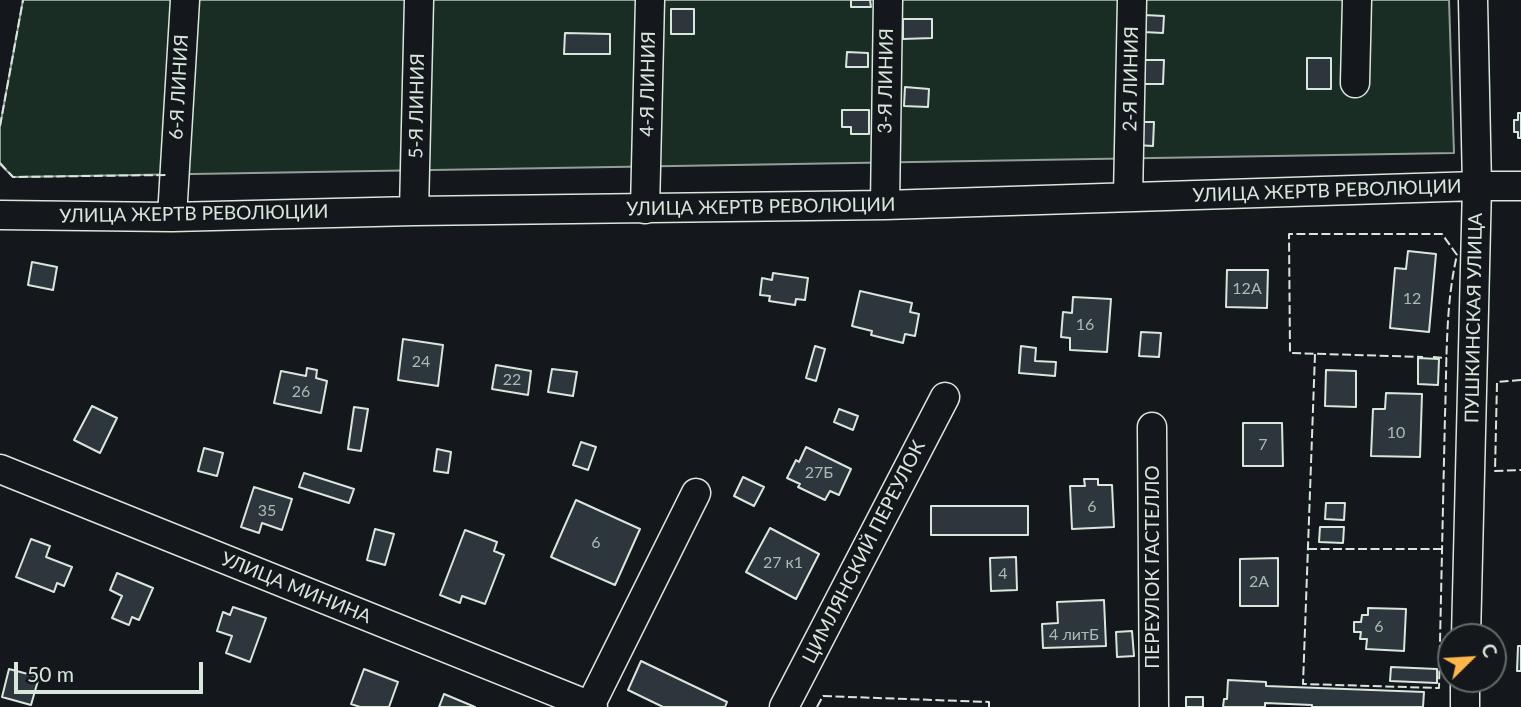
<!DOCTYPE html>
<meta charset="utf-8">
<style>
body{margin:0}
#map{position:relative;width:1521px;height:707px;overflow:hidden;background:#14181c;font-family:Lato,sans-serif}
canvas{display:block}
.north{position:absolute;left:1437px;top:623px;width:70px;height:70px;box-sizing:border-box;background:#14181c;border:2px solid #626a69;border-radius:50%;rotate:66deg;font-size:19px;font-weight:700;line-height:28px;text-align:center;color:#d8e6dc}
.north::after{content:'';display:block;margin:auto;width:24px;height:32px;background:#ffb74d;clip-path:polygon(50% 0,100% 100%,50% 72%,0 100%)}
.scale{position:absolute;left:14px;top:662px;width:189px;height:32px;box-sizing:border-box;border:4px solid #d8e6dc;border-top:0;padding-left:9px;font-size:21px;line-height:24px;white-space:nowrap;color:#d8e6dc;-webkit-text-stroke:5px #14181c;paint-order:stroke}
</style>
<div id="map">
<canvas width="1521" height="707"></canvas>
<div class="north">С</div>
<div class="scale">50 m</div>
</div>
<script>
const context = document.querySelector('canvas').getContext('2d');
context.lineJoin = 'round';
function fill(path, color) {
  context.fillStyle = color;
  context.fill(path, 'evenodd');
}
function trace(path, color, width, dash) {
  context.strokeStyle = color;
  context.lineWidth = width;
  context.lineCap = dash ? 'butt' : 'round';
  context.setLineDash(dash || []);
  context.stroke(path);
}
function write(font, color, halo, rows, align = 'center') {
  context.font = font + ' Lato,sans-serif';
  context.lineWidth = 5;
  context.setLineDash([]);
  context.textBaseline = 'middle';
  context.strokeStyle = halo;
  context.fillStyle = color;
  for (const [text, x, y, turn = 0] of rows) {
    context.save();
    context.translate(x, y);
    context.rotate((+turn || 0) * Math.PI / 180);
    context.textAlign = isNaN(turn) ? turn : align;
    if (halo) context.strokeText(text, 0, 0);
    context.fillText(text, 0, 0);
    context.restore();
  }
}
const green = new Path2D(`
 M23,0h1426l5,153c-480,6 -960,17 -1441,24l-13,-13v-38z`);
fill(green, '#1a2d24');
trace(green, '#939e99', 2);
const building = new Path2D(`
 M851,0h19l1,7h-20z
 M671,9h23v25h-23z
 M1144,15l20,1 -1,17 -20,-1z
 M903,19h29v19l-29,1z
 M565,33l45,1v20h-46z
 M847,52l21,1v14h-22z
 M1307,58h24v31h-24z
 M1140,60h24l-1,24h-23z
 M905,87l24,2 -1,18 -24,-1z
 M842,110h27v24h-18v-7h-9z
 M1518,113h3v25h-3v-6h-4v-12h4z
 M1137,122h17l-1,24 -17,-1z
 M1408,251l28,3 -7,78 -39,-4 5,-60 11,1z
 M32,262l25,5 -4,23 -25,-5z
 M1227,270h41l-1,38 -41,-1z
 M773,273l35,5 -3,22 -9,-1 -1,6 -26,-4 1,-5 -10,-1 2,-17 10,2z
 M860,291l52,12 -2,9 9,2 -4,22 -10,-2 -2,9 -32,-8 1,-4 -20,-5z
 M1073,297l38,2 -4,53 -37,-2v-12l-9,-1 2,-25 9,1z
 M1141,332l20,1 -2,24 -20,-1z
 M403,339l40,6 -5,41 -40,-6z
 M815,346l10,3 -9,32 -10,-3z
 M1021,346l15,2 -1,13 21,1 -1,14 -36,-3z
 M1418,358l21,1 -1,26 -20,-1z
 M496,365l35,6 -3,24 -36,-6z
 M307,368l10,2 -1,8 11,3 -6,32 -47,-10 7,-32 25,5z
 M552,369l25,3 -4,24 -25,-4z
 M1326,370l30,1v36l-31,-1z
 M1386,393l36,1 -2,63 -49,-1 2,-47h12z
 M92,406l25,12 -17,35 -26,-13z
 M354,407l14,2 -7,42 -13,-2z
 M839,409l19,7 -5,14 -19,-8z
 M1243,423h39l1,43h-40z
 M581,442l15,5 -8,23 -15,-5z
 M806,447l45,22 -12,26 -9,-4 -5,9 -27,-13 2,-3 -13,-6 9,-18 3,2z
 M204,448l19,5 -6,23 -19,-5z
 M437,449l14,3 -3,21 -14,-2z
 M304,473l50,16 -5,14 -50,-16z
 M743,477l21,10 -10,19 -20,-10z
 M1084,479h14v6h14l2,42 -42,2 -2,-43h15z
 M254,487l38,12 -10,31 -20,-7 -3,10 -18,-6z
 M576,500l64,29 -25,56 -64,-28z
 M1326,503h19l-1,17 -19,-1z
 M931,506h97v29h-97z
 M1320,527h24l-1,16 -24,-1z
 M770,528l49,26 -23,45 -50,-27z
 M375,529l19,5 -9,31 -18,-5z
 M465,530l32,12 -3,9 10,4 -19,49 -23,-8 -2,7 -20,-8z
 M31,539l19,7 -4,11 26,10 -8,19 -7,-3 -3,9 -38,-15z
 M1016,557l1,33 -26,1 -1,-33z
 M1278,558v48h-38v-47z
 M117,573l36,15 -14,32 -7,-3 -3,8 -17,-7 10,-22 -12,-6z
 M1104,600l2,46 -63,2 -1,-24 16,-1 -1,-21z
 M233,607l33,11 -16,44 -24,-9 6,-17 -15,-5 6,-19 7,3z
 M1368,608l38,1 -2,42 -38,-2 1,-10h-7l1,-7h-7v-10h7l1,-7h6z
 M1132,631l2,25 -17,1 -1,-25z
 M1518,646h3v25h-4z
 M641,661l86,41 -2,5h-62l-35,-17z
 M1391,667l46,2v14l-47,-2z
 M9,669l30,8 -8,28 -29,-8z
 M364,669l34,13 -9,25h-29l-9,-3z
 M1228,680l38,2v4l158,6 -1,15h-111v-2l-47,-2v4h-42l1,-8h3z
 M444,694l31,13h-36z
 M1186,697h17v10h-17z`);
fill(building, '#2c363c');
trace(building, '#d8e6dc', 2);
const minor = new Path2D(`
 M1355,83l2,-83
 M1128,197l4,-197
 M885,205l3,-205
 M645,209l5,-209
 M414,211l5,-211
 M0,215l172,2 242,-6 471,-6 592,-19h44
 M172,217l13,-217
 M1152,427l2,280
 M0,469l593,238
 M1466,637l11,-451 -4,-186
 M590,706l106,-213
 M784,707l161,-310
 M1465,707v-28`);
trace(minor, '#d8e6dc', 31);
trace(minor, '#14181c', 28);
trace(new Path2D(`
 M0,126l23,-126
 M0,163l13,14 153,-2
 M1315,354l-12,330 136,4c2,-91 4,-182 6,-273 2,-53 0,-109 12,-160l-15,-21h-153l1,119 133,4
 M1433,357l14,1
 M1521,380l-24,2 -2,89 26,-1
 M1308,549h133
 M817,707l6,-11 166,6v5`), '#d8e6dc', 2, [9, 3.5]);
write('16px', '#adbab4', null, [
 ["12А",1247,289],
 ["12",1412,299],
 ["16",1085,325],
 ["24",421,362],
 ["22",512,380],
 ["26",301,392],
 ["10",1396,433],
 ["7",1263,445],
 ["27Б",819,473],
 ["6",1092,507],
 ["35",267,511],
 ["6",596,543],
 ["27 к1",783,563],
 ["4",1003,574],
 ["2А",1259,582],
 ["6",1379,627],
 ["4 литБ",1074,635]
]);
write('19px', '#d8e6dc', '#14181c', [
 ["2-Я ЛИНИЯ",1131,79,-89],
 ["3-Я ЛИНИЯ",886,81,-89],
 ["4-Я ЛИНИЯ",648,84,-89],
 ["6-Я ЛИНИЯ",179,87,-87],
 ["5-Я ЛИНИЯ",417,106,-89],
 ["УЛИЦА ЖЕРТВ РЕВОЛЮЦИИ",1327,191,-2],
 ["УЛИЦА ЖЕРТВ РЕВОЛЮЦИИ",761,207,-1],
 ["УЛИЦА ЖЕРТВ РЕВОЛЮЦИИ",194,214,-1],
 ["ПУШКИНСКАЯ УЛИЦА",1474,318,-89],
 ["ЦИМЛЯНСКИЙ ПЕРЕУЛОК",864,552,-63],
 ["ПЕРЕУЛОК ГАСТЕЛЛО",1153,567,-90],
 ["УЛИЦА МИНИНА",296,588,22]
]);
</script>
